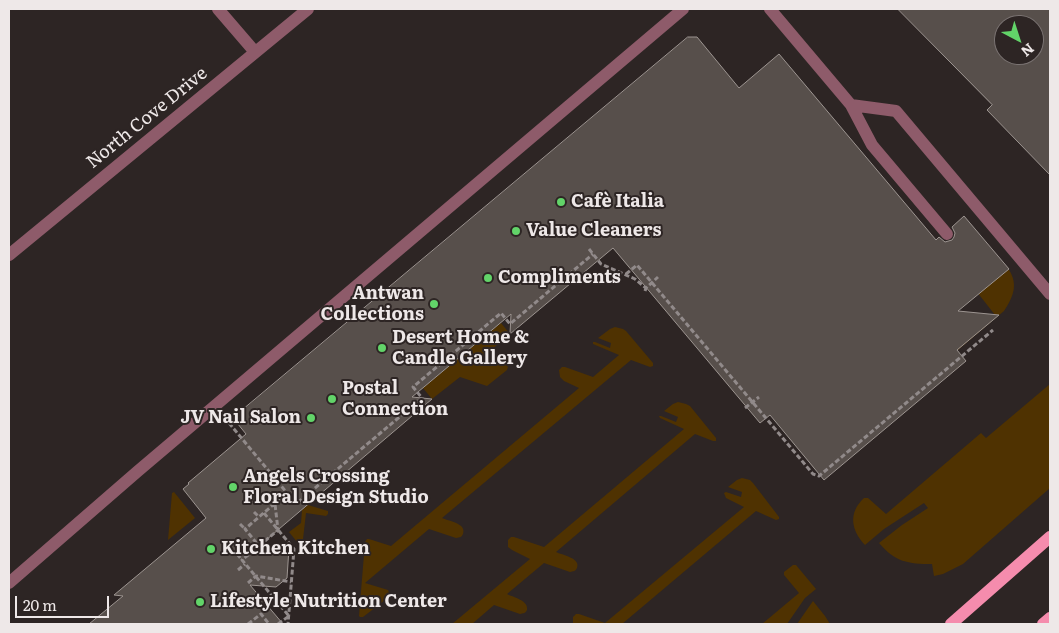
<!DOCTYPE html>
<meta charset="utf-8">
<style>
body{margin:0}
#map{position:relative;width:1059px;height:633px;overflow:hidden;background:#2d2524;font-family:Literata,serif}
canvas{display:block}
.frame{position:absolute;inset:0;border:10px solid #eee8e8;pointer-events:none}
.north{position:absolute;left:994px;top:15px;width:50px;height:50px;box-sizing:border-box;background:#2d2524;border:1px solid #7a7372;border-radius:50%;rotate:140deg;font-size:14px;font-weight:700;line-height:20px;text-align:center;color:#eee8e8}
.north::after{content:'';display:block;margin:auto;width:18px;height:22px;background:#62d469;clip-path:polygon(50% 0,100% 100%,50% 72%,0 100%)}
.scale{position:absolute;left:15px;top:596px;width:94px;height:22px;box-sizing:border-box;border:2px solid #eee8e8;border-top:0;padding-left:6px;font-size:15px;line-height:18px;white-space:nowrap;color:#eee8e8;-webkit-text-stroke:4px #2d2524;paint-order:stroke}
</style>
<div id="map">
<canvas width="1059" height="633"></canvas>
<div class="frame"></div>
<div class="north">N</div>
<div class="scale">20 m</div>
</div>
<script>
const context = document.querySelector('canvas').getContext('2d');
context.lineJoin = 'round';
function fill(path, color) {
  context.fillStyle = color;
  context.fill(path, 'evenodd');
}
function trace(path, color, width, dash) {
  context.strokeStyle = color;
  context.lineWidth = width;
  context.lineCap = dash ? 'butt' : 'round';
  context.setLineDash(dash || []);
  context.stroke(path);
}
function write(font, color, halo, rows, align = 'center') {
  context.font = font + ' Literata,serif';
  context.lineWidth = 4;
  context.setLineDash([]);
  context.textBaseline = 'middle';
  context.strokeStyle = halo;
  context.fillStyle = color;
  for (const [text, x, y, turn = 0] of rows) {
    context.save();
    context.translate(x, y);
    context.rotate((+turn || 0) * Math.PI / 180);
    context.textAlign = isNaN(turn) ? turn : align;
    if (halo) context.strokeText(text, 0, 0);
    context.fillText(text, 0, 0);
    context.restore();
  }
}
fill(new Path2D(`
 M1007,267c12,16 7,29 -3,44l-181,153 172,-149 -18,-23z
 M501,323l9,11 -25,21 20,8 3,4 -1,3 -20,16 -27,-9 -28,22 -9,-11z
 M615,327l8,2 3,2 27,32v3l-3,1 -19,-7 -189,158c6,3 25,5 21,16 -2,4 -3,3 -7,4l-27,-9 -64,54 23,7 2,5 -1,2 -26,20h-3l-1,-1 6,-74 2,-3h2l22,7 188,-158 -15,-7 -4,-4 -1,-7 3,-3h3l28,10 26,-22 -26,-11v-2h2l15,6 1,-5 -13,-5 12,-9z
 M1050,384v104l-87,76 -20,10 -9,2 -2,-12c-24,0 -37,-2 -53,-21l23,-18 26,-17 -4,-5 -40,26 -19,16c-14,-15 -17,-32 -1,-47h4l18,16 95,-81 5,5z
 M678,402l8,2 4,2 26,32v3h-3l-18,-7 -139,118c6,3 25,6 21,16 -2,4 -4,3 -7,4l-26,-9 -37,31c5,3 22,6 20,16 -2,4 -4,3 -7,4l-26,-9 -22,19h-20l78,-65 -18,-9 -4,-3v-7l3,-3h3l30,10 140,-118 -24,-11 -1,-2h2l15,6 2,-5 -14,-6 9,-7z
 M742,478l8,2 3,3 26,34v2l-3,1 -20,-9 -134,113h-49v-7l3,-3h3l26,9 139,-116 -18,-9 -2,-5 2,-1 15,5 1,-5 -14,-5 9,-7z
 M174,492l21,26 -27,22 4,-47z
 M308,505l20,6v3l-2,2 -20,-3 -4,35 -13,-16 12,-9 1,-13z
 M793,565h3l20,24 -11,9 -18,26h-25l37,-31 -15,-18v-3z
 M813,601l12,15 5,8h-33z`), '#4f3201');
const building = new Path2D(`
 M898,9h152v166l-63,-65 5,-5zM1004,25h30v30h-30z
 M688,37h9l42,51 40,-34 157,186 3,-3 6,5 7,-2 2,-3 1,-4 -3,-6 12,-11 45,53 -51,42 41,4 -42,35 9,11 -142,119 -54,-65 -10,8 -147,-175 -103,86 1,-20 -99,83 20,2 -173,147 30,2 -2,30 -11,9 -26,-2 33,39h-194l34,-28 -9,-1 92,-77 -23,-29 6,-5 -1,-1 58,-49 -13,-16z`);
fill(building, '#574f4b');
trace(building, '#9d9591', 1);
trace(new Path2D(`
 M589,249l12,15 34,15 11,9
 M626,274l11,-9 176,209 6,2 174,-146
 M645,291l1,-3 12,-11
 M745,408l14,-11
 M229,423l58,70
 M254,512l5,5
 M264,513l30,36 -6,75
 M240,524l5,5
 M259,546l19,-16 -3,-26 -5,-6
 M237,554l5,6
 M238,570l7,-6
 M248,583l8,-7 35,6
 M248,624l13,-10 8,10
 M278,624l11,-8 -47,-56 17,-14 -14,-17 42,-36 9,11 126,-106 -9,-11 88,-74 9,11 83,-70`), '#918a8a', 3, [5, 2.5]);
trace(new Path2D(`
 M218,9l37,43
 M770,9l81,96 45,6 154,183
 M851,105l21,40 75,89
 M9,255l299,-246
 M9,583l129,-112 545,-462`), '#8e5b6a', 12);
trace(new Path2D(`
 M951,624l99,-87
 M1043,624l7,-6`), '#f58cad', 12);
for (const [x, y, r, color] of [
 [561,202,5,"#62d469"],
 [516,231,5,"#62d469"],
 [488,278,5,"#62d469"],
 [434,304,5,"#62d469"],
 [382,348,5,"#62d469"],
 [332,399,5,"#62d469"],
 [311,418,5,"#62d469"],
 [233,487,5,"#62d469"],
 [211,549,5,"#62d469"],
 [200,602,5,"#62d469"]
]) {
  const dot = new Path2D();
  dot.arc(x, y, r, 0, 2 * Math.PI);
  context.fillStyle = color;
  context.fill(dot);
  trace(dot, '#2d2524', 2);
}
write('18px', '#eee8e8', '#2d2524', [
 ["North Cove Drive",147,118,-39]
]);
write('bold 18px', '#eee8e8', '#2d2524', [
 ["Cafè Italia",571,202],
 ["Value Cleaners",526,231],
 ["Compliments",498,278],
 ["Antwan",424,294,"right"],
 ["Collections",424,315,"right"],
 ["Desert Home &",392,338],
 ["Candle Gallery",392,359],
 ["Postal",342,389],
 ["Connection",342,410],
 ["JV Nail Salon",301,418,"right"],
 ["Angels Crossing",243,477],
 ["Floral Design Studio",243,498],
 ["Kitchen Kitchen",221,549],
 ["Lifestyle Nutrition Center",210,602]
], 'left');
</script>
